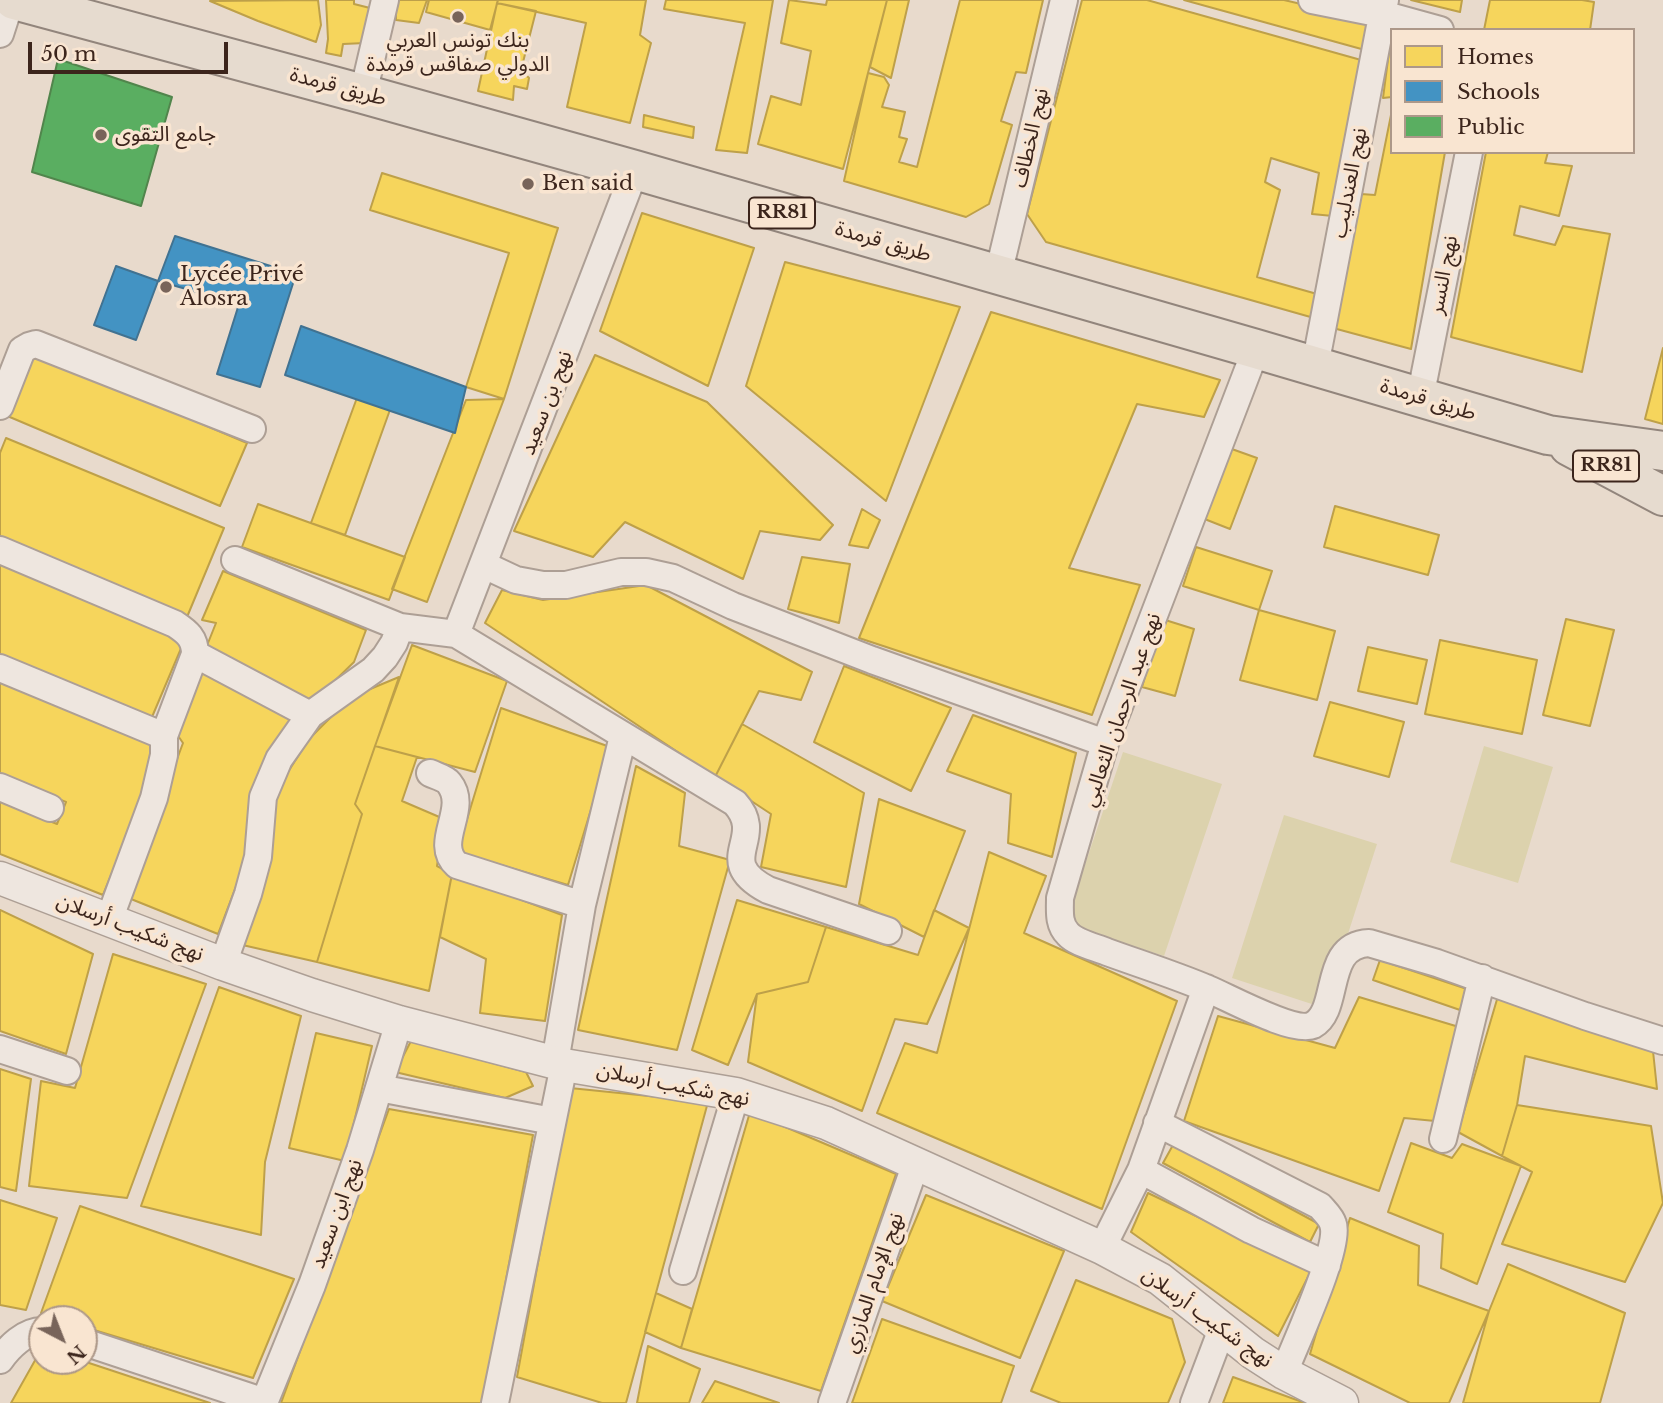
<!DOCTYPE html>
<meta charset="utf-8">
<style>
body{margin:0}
#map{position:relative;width:1663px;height:1403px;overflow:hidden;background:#e8dacc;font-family:"Libre Baskerville",serif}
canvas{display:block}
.legend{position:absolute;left:1390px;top:28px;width:245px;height:126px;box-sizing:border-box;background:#f9e5d1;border:2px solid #ad9889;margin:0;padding:9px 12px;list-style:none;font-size:21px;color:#3c251c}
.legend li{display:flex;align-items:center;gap:14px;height:35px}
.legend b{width:35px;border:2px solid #ad9889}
.north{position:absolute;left:28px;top:1305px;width:70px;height:70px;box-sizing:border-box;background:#f9e5d1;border:2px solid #ad9889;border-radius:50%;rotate:138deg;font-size:19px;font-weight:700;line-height:28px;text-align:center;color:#3c251c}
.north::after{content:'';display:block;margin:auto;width:24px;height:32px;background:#78645a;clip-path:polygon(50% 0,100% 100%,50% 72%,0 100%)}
.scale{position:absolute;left:28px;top:42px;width:200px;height:32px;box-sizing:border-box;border:4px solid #3c251c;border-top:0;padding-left:9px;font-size:21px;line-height:24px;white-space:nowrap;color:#3c251c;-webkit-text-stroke:5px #f9e5d1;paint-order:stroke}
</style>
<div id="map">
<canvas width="1663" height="1403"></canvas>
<ul class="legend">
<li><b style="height:19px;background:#f6d55c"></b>Homes</li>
<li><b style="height:19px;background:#4393c3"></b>Schools</li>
<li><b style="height:19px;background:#5aae61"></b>Public</li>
</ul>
<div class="north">N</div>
<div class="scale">50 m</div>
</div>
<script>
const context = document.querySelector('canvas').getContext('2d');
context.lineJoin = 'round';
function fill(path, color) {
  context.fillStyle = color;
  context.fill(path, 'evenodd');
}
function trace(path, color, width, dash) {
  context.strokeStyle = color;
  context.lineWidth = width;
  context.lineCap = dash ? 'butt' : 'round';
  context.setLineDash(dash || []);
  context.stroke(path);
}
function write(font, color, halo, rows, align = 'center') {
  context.font = font + ' "Libre Baskerville","Noto Sans Arabic",serif';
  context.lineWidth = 7;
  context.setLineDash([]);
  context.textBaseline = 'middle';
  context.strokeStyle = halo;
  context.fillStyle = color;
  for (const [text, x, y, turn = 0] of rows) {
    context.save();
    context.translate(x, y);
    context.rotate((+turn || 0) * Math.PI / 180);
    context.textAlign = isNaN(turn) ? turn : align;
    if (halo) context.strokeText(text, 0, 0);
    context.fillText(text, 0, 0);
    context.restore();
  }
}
fill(new Path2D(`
 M1484,746l69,21 -35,116 -68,-21z
 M1123,752l99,32 -58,172 -99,-32z
 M1284,815l93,29 -53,164 -92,-30z`), '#dcd2ad');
const homes = new Path2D(`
 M318,0l3,25 -5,17 -58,-21 -48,-20z
 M326,0h28v4l20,5 -9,34 -22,1 -2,12 -15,-3 2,-14z
 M396,0h31l-8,23 -23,-3z
 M429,0h69l-8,30 -64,-18z
 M498,0h148l-6,35 11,8 -21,80 -63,-16 19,-84 -89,-20z
 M666,0h107l-26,153 -31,-3 29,-127 -81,-14z
 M789,0l37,5 1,-5h60l-44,169 -85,-25 13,-48 30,9 10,-54 -30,-8z
 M887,0h22l-18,78 -21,-11z
 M960,0h83l-17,73 -10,-1 -15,49 11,4 -23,79 -23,13 -122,-36 24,-108 16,4 5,8 -7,22 23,5 -6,25 8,2 -8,23 18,5z
 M1082,0h65l214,60 -28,156 -21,-2 7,-41 -48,-15 -6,24 15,8 -23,87 60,17 -3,24 -268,-76 -19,-28z
 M1184,0h100l81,19 6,8 -6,23z
 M1411,0h51l-2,12z
 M1490,0h92l12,2 -4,28h-106z
 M497,3l39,8 -15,59 8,8 -2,11 -13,-3 -1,14 -35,-9z
 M1390,44l2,1v52l-9,1z
 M1392,110v42h53l-34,197 -78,-21 28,-134 14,1z
 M644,115l50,12 -1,11 -50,-11z
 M1486,152h62l-3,11 27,3 -13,50 -39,-10 -6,29 41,10 8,-19 47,8 -28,138 -131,-35z
 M382,173l176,55 -54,171 -38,-12 43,-134 -139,-43z
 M642,213l112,35 -46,138 -108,-55z
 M785,262l175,45 -74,194 -140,-115z
 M991,312l229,68 -16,37 -67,-13 -68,164 71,17 -48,130 -233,-77z
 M1663,348v76l-18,-5z
 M32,352l215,91 -27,63 -215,-91z
 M595,355l112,47 126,123 -13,15 -60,-9 -17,48 -118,-57 -32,35 -79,-26z
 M358,395l33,12 -46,128 -34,-12z
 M504,399l-77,203 -35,-13 74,-189z
 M6,438l218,90 -37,89 -187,-77v-87z
 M1229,448l28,10 -27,71 -28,-11z
 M258,504l147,53 -16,43 -147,-53z
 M1335,506l104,29 -11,40 -104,-28z
 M862,509l18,11 -12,28 -19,-3z
 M1196,547l76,24 -13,39 -76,-24z
 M802,557l48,7 -11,59 -51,-14z
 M0,562l185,77 -33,78 -152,-62z
 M223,571l143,59 -12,32 -45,44 -103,-58 10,-25 -14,-3z
 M646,585l166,87 -11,28 -42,-9 -44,86 -230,-154 17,-33 41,10z
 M1259,610l76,21 -18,69 -77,-20z
 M1162,619l32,10 -19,67 -33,-9z
 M1566,619l48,11 -24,96 -47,-11z
 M1440,640l97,20 -15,74 -97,-20z
 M412,645l95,36 -32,91 -100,-26z
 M1368,647l59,13 -10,44 -59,-13z
 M202,666l90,53 -19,30 -25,61 4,34 -34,90 -92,-37 57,-154 -9,-13z
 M844,666l107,42 -40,83 -97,-49z
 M0,676l165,66 -62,153 -103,-41v-53l57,23 9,-22 -66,-26z
 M399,677l-44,127 7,10 -45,148 -79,-18 34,-147 37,-58 42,-42z
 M1330,702l74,20 -15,55 -75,-21z
 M501,708l109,39 -42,138 -111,-33z
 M973,715l103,38 -24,104 -44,-14 3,-49 -64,-23z
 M742,724l122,69 -18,94 -85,-20 10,-53 -56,-37z
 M375,746l42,11 -15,44 42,18 -7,47 15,8 -23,117 -112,-29 45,-148 -7,-10z
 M636,766l49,27 -6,53 51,14 -53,190 -99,-20z
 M879,799l86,32 -41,106 -65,-33z
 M989,852l57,24 -22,57 153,68 -75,208 -225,-96 28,-70 32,10z
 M452,874l110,41 -17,106 -65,-8 6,-54 -46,-22z
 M737,900l89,27 -18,55 -51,12 -29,71 -36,-15z
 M0,910l93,44 -27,100 -66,-23z
 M934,910l35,18 -42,96 -32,-5 -33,92 -114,-49 9,-68 51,-12 18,-55 92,28z
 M113,954l93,30 -79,214 -98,-12 12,-105 34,7z
 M1380,960l87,29 -7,21 -87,-30z
 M219,987l82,29 -36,146 -4,73 -120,-29z
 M1498,996l155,55 4,38 -132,-33 -8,49 -15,51 -44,-24z
 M1359,997l100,30 -24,94 -31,-3 -25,73 -195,-70 34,-105 117,32z
 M316,1033l56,13 -27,115 -56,-13z
 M411,1041l115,31 7,14 -28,12 -110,-26z
 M0,1069l31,10 -15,112 -16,-4z
 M570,1088l138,14 -82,301h-24l-85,-26z
 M1517,1105l134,21 12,77 -38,79 -123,-38 30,-72 -30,-16z
 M389,1109l144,26 -50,268h-202z
 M750,1112l146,62 -75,217 -140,-43z
 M1411,1143l41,15 10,-14 59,22 -44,118 -36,-16 2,-34 -55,-22z
 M1173,1145l146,79 -9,18 -147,-79z
 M1148,1193l163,78 -33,65 -147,-104z
 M926,1195l138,56 -44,107 -138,-57z
 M0,1200l57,18 -31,92 -26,-5z
 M80,1206l214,73 -41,99 -169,-51v-8h-25l-18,-6z
 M1350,1218l69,28 -1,39 71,26 -40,92h-39l-100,-49z
 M1508,1264l117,49 -25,90h-137l26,-92z
 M1076,1280l96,39 13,43 -17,41h-107l-30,-12z
 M656,1293l36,16 -11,39 -36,-16z
 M882,1319l132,47 -13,37h-149z
 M648,1346l52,23 -11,34h-52z
 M42,1348v13h41l127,42h-199z
 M1233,1377l72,26h-82z
 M715,1381l64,22h-77z`);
fill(homes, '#f6d55c');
trace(homes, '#bea049', 2);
const schools = new Path2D(`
 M175,236l121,38 -36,113 -43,-13 22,-70 -81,-23z
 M116,266l42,15 -22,59 -42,-15z
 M301,326l165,61 -11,46 -170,-58z`);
fill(schools, '#4393c3');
trace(schools, '#417291', 2);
const public = new Path2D(`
 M58,59l114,38 -31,109 -109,-34z`);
fill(public, '#5aae61');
trace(public, '#51854c', 2);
const minor = new Path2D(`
 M1312,0l70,14 58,16
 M0,34l11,-34
 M363,94l22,-94
 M998,275l66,-275
 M1256,349l-151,394 -45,155c0,13 -2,26 8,36 8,9 27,13 39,18 33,12 68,23 101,37 20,8 86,45 105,36 28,-15 9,-80 56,-82l68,20 148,53 78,25
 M1315,366l70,-366
 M1420,398l49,-246
 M0,406l22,-56 7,-4 7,-2 216,85
 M0,550l175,74c12,8 20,14 20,30l-31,82v19l-10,43 -45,122
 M235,560l165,67 56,7 279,169c33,36 -24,57 33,87l120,41
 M484,565l32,15 27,5h23l55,-13h25l27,6 60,28 139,54 233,83
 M456,634l179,-464
 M195,654l115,61
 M0,668l164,68
 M430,773c6,3 15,5 19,10 21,26 -17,59 8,82l125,40
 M0,787l50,21
 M223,964l25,-70 10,-37 5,-60 16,-38 31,-44 63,-45 12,-13 9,-14 6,-16
 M0,1049l67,22
 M555,1062l27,-157 41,-169
 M379,1088l173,33
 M1157,1123l163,83c4,5 11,11 13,18 8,23 -39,122 -49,149
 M1443,1139l39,-161
 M1141,1170l110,60 76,35
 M1102,1248l39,-78 65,-182
 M683,1271l53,-177
 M84,1342l181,60
 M0,1360c9,-13 25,-29 42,-29
 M264,1403l48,-118 48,-135 39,-128
 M495,1403l69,-338
 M832,1403l84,-240
 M1194,1403l28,-74`);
const tertiary = new Path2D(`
 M0,878l223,86 89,31 87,27 165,43 172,29 90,29 276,125 58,31 93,74 31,20 58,30`);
const primary = new Path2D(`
 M14,0l349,94 272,76 621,179 292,86 115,16
 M1569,446l94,50`);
trace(minor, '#ad9f95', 30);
trace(tertiary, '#ad9f95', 35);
trace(primary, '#92857c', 42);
trace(minor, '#eee6df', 26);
trace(tertiary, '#eee6df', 32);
trace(primary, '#e6dbcf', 38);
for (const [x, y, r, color] of [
 [458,17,7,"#78645a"],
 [101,135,7,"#78645a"],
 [528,184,7,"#78645a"],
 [166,287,7,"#78645a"]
]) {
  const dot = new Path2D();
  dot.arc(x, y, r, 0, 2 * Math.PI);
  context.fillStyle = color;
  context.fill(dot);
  trace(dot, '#f9e5d1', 2.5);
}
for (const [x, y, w] of [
 [782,213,66],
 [1606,466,66]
]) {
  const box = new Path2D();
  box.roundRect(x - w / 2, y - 15.5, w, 31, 5);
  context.fillStyle = '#f9e5d1';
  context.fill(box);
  trace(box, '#3c251c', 2);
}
write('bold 19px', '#3c251c', null, [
 ["RR81",782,213],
 ["RR81",1606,466]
]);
write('21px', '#3c251c', '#f9e5d1', [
 ["بنك تونس العربي",458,41,"center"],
 ["الدولي صفاقس قرمدة",458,65,"center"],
 ["جامع التقوى",115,135],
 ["Ben said",542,184],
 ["Lycée Privé",180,275],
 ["Alosra",180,299]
], 'left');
write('21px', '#3c251c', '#f9e5d1', [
 ["طريق قرمدة",338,87,15],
 ["نهج الخطاف",1031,138,-77],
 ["نهج العندليب",1350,183,-79],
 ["طريق قرمدة",883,242,16],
 ["نهج النسر",1444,275,-79],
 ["طريق قرمدة",1428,400,17],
 ["نهج بن سعيد",547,403,-69],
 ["نهج عبد الرحمان الثعالبي",1122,710,-71],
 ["نهج شكيب أرسلان",130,928,21],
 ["نهج شكيب أرسلان",673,1085,11],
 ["نهج ابن سعيد",337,1214,-70],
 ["نهج الإمام المازري",874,1283,-71],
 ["نهج شكيب أرسلان",1207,1318,36]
]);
</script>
